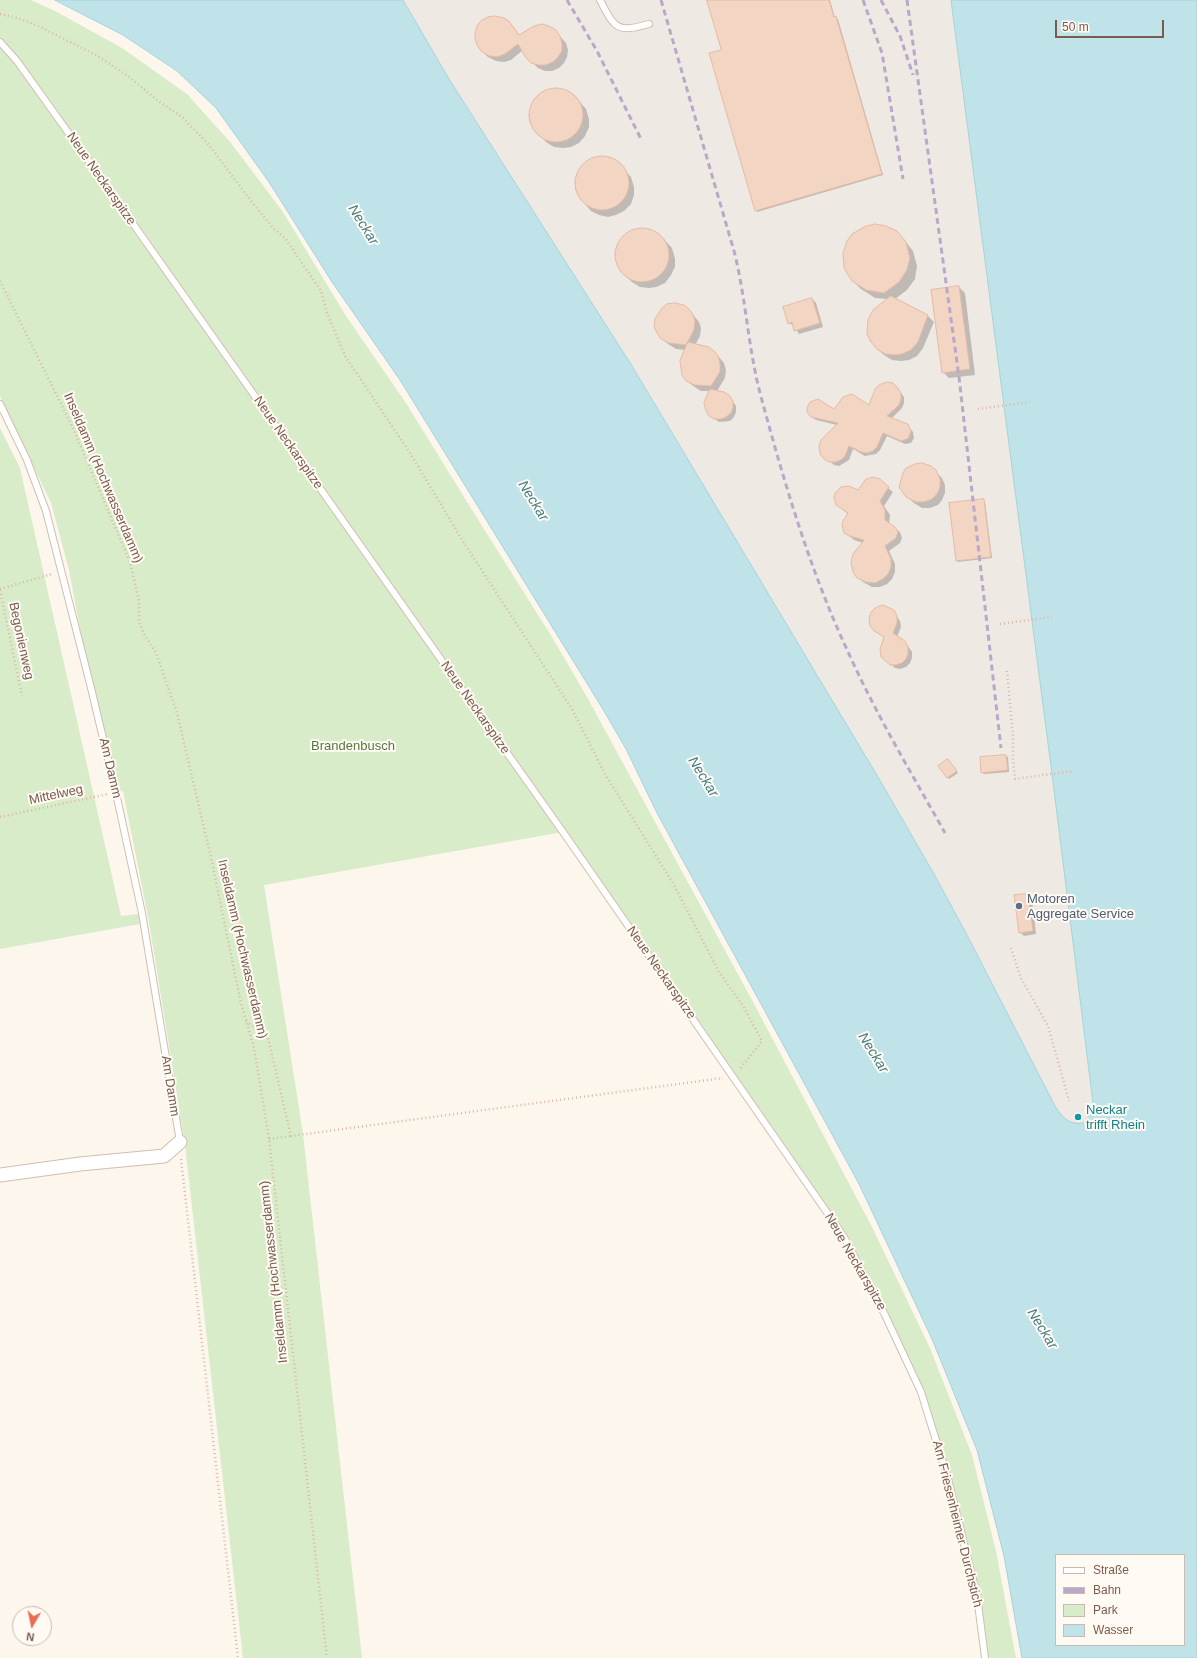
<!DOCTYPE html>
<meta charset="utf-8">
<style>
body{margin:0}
#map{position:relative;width:1197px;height:1658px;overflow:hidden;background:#fdf6ec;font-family:Helvetica,sans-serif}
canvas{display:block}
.legend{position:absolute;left:1055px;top:1554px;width:130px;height:92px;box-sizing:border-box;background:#fffaf3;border:1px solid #cabbb1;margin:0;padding:5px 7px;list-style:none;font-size:12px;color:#7a5c4d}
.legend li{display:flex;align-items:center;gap:8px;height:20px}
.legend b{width:20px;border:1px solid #cabbb1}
.north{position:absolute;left:12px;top:1606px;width:40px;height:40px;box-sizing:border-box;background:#fffaf3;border:1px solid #cabbb1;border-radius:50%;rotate:189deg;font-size:11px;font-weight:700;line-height:16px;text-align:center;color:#7a5c4d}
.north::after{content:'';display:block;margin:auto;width:14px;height:18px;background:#e76f51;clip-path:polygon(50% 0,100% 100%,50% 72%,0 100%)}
.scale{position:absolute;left:1055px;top:20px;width:109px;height:18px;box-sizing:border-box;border:2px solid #7a5c4d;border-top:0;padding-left:5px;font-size:12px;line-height:14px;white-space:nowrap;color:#7a5c4d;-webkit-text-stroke:3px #fffaf3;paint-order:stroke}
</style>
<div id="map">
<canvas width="1197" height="1658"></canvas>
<ul class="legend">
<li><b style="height:5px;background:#fff"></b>Straße</li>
<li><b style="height:5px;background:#b9a8c9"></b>Bahn</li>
<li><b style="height:11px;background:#d8ecc9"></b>Park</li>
<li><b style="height:11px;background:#bfe3e8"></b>Wasser</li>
</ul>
<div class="north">N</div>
<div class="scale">50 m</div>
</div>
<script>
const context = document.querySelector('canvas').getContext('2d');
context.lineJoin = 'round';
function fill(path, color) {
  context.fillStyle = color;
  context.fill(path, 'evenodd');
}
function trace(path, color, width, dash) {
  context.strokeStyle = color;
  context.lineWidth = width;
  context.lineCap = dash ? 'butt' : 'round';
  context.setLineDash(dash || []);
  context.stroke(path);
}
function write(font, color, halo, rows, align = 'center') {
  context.font = font + ' Helvetica,sans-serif';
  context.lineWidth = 4;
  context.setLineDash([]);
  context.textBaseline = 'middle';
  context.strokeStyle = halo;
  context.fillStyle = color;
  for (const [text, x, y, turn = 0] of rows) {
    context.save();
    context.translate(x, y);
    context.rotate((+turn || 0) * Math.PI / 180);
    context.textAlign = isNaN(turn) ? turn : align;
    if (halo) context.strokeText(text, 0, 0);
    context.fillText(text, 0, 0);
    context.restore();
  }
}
fill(new Path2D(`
 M403,0h548l101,774 41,329 -3,12 -7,9h-9l-9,-6 -9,-10 -89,-173 -33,-61 -56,-97 -246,-411 -183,-287z`), '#efe9e4');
fill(new Path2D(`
 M0,0h31l24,11 67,37 65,46 44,49 52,69 63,104 60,87 76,123 70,111 35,60 165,303 121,229 57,119 42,107 24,96 20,107h-31l-8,-62 -29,-117 -27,-87 -77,-155 -281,-405 -299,53 39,249 59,524h-119l-58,-513 -36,-223 -26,-131 -7,2 -25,-105 -22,-118 -18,-67 -51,-107z
 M0,428l20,40 101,448 18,-2 1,10 -140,25z`), '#d8ecc9');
const water = new Path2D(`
 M55,0h348l46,79 183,287 246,411 56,97 33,61 89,173c8,10 13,17 27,15l7,-8 3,-12 -41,-329 -101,-774h246v1658h-175l-18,-102 -27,-106 -45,-111 -73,-155 -202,-371 -31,-64 -22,-38 -204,-331 -68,-98 -63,-100 -53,-74 -39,-37 -54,-36zM1056,1555h128v90h-128z`);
fill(water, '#bfe3e8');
trace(water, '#a5d3da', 1);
fill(new Path2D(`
 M708,0h122l5,18 3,1 45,156 -126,37 -1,-2 -34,-159z
 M509,22l11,14 35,-5 11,12 2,7 -1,7 -3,6 -5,5 -7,3h-7l-7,-3 -5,-5 -10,-13 -12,10 -7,2 -8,-1 -8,-4 -6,-6z
 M554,89l10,1 9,4 13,15 3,10v8l-4,9 -6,7 -8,4 -8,1 -9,-1 -8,-5 -12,-13 -4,-8 1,-13 5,-10 8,-6z
 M600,157l9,1 9,5 13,14 3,10v8l-3,9 -7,7 -8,4 -8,2 -9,-2 -8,-4 -12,-14 -4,-8 1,-13 5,-10 8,-6z
 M640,229h9l10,5 13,14 3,11v8l-4,8 -6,8 -9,4 -7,1 -9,-1 -8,-5 -13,-13 -3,-8v-14l6,-9 7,-6z
 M905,241l8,10 4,15 -2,13 -8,11 -12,9 33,17 6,6 -11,26 -6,8 -8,4 -8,1 -9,-1 -8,-5 -7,-6 11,-50 -13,-1 -14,-9 -9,-9z
 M959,287l6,6 10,82 -26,3 -6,-6z
 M812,299l4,4 7,24 -24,7 -5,-8 -5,-3z
 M688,309l11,13 2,6 -1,8 -5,9 19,6 10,12 2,7 -1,8 -8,13 12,5 7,10v6l-2,5 -4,4 -11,1 -9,-7v-24h-9l-8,-5 -6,-6 -1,-30 -10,-1 -8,-5 -6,-6z
 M897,387l7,10v6l-2,5 -11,11 14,4 8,9 1,6 -3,5 -6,1 -18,-8 -7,14 -4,4 -11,2 -12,-7 -4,11 -10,6 -5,-1 -13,-12 16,-28 -21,-5 -4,-3 22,-6 35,-4z
 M935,471l7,7 3,7v8l-3,7 -4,5 -8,3h-8l-8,-5 -7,-7z
 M888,488l5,4 -9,14 6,9 -1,9 11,8 2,6 -2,5 -11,8 6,13v8l-3,7 -5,5 -7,3h-8l-9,-5 -5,-5 5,-34 -9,-3 -9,-8 3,-18 -11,-10 22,-12z
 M984,500l1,2 7,56 -34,4 -1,-2z
 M893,611l7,10 1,6 -4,10 11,9 4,6v6l-2,5 -4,4 -6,2 -5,-1 -13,-12 3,-18 -10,-8z
 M1006,756l2,1 1,15 -25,2 -2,-2 -1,-14z
 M950,762l8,11 -9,6 -10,-12z
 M1028,895l4,4 4,35 -12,2 -4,-4z`), '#0003');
const building = new Path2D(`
 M707,0h122l5,17 2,-1 46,158 -127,37 -46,-158 12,-3z
 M495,16l9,2 5,3 10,14 15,-9 8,-2 7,2 7,4 4,6 2,7v8l-4,6 -5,5 -7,3h-8l-7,-2 -5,-5 -8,-14 -13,10 -8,3 -8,-1 -8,-5 -4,-6 -2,-7v-6l3,-8 4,-4 6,-3z
 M529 115a27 27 0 1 1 54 0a27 27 0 1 1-54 0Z
 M575 183a27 27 0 1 1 54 0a27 27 0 1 1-54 0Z
 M875,224l11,2 11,5 9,11 4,16 -3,12 -8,12 -15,11 -18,-3 -14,-9 -8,-13 -1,-15 4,-12 5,-7 12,-7z
 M615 255a27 27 0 1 1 54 0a27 27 0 1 1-54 0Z
 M959,286l11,83 -28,4 -11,-83z
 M891,296l37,19 -10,27 -7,8 -9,4 -8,1 -9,-1 -8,-5 -6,-7 -4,-8 1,-14 5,-10z
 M812,298l8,25 -26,8 -2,-9 -4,2 -5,-17z
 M675,303l9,2 5,4 4,6 2,6 -1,9 -8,15 -17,-2 -8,-4 -4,-6 -3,-7 1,-7 7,-11 5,-4z
 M688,342l21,5 5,4 4,5 2,7v9l-9,14 -17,-1 -8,-4 -4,-6 -2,-14z
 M887,382l6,1 4,4 4,6v6l-2,6 -12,11 21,8 3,7 -2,6 -2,2 -6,2 -18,-8 -6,14 -4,4 -6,2 -6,-1 -12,-6 -4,10 -4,4 -6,2h-6l-5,-3 -4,-5 -1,-8 2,-6 17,-17 -27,-6 -4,-5v-4l3,-6 8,-3 16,10 9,-12 9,-3 17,11 6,-16 4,-4z
 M710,389l14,3 5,3 4,6v7l-2,5 -5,4 -5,2h-7l-5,-3 -3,-5 -2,-8z
 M922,463l9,3 5,4 4,9v8l-3,7 -5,5 -8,3h-8l-10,-5 -7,-10 4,-14 3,-5 9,-4z
 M873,477l7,2 9,8 -9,14 5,9v10l10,7 3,5 -2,6 -11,8 6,13v8l-3,7 -5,5 -8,4 -9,-1 -9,-4 -4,-6 -2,-9 2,-9 11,-14 -15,-4 -5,-3 -2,-8 1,-4 5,-8 -12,-8 -2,-7 1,-5 6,-6 8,-1 9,4 7,-10z
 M984,499l7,58 -35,4 -7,-58z
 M883,605l11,5 3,6v7l-4,10 12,8 3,6v7l-2,5 -4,4 -6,2h-6l-9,-8 -1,-8 4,-12 -10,-6 -4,-5 -1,-8 2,-6 4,-4z
 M1006,755l2,15 -27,3 -1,-16z
 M948,759l9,12 -10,7 -9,-12z
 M1028,894l5,37 -14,2 -5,-38z`);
fill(building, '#f3d5c3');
trace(building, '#e6bba3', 1);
const service = new Path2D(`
 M600,0c15,29 17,33 49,24
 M0,42l17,19 78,109 468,662 281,405 41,78 36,77 27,87 29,117 8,62
 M0,404l27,56 19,51 45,177 25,105 26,120 38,229`);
const minor = new Path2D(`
 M0,1175l80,-11 84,-8 16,-14`);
trace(service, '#d1beb0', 8);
trace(minor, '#d1beb0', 15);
trace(new Path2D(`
 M0,14l18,4 18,7 60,30 32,21 29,24 25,17 27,28 39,52 25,31 12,10 36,53 6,22 18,43 65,97 54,90 108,166 33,65 69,111 45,87 24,34 19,35 -23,29
 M0,281l72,145 58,136 9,39v21l5,12 12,19 21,60 35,149 28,137 14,49 15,91 58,519
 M978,409l52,-7
 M0,589l52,-15
 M0,590l22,106
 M1000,624l52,-7
 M1007,671l6,65v23l2,20 58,-8
 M0,817l108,-23
 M1011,948l10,30 27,48 21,75
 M246,1021l22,17 23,98 432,-58
 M269,1139l22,-3
 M181,1159l57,499`), '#d9b8a5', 2.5, [1, 3]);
trace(service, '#fff', 6);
trace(minor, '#fff', 13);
trace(new Path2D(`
 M567,0l30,51 45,90
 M661,0l73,251c12,47 14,96 26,142 24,89 50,178 89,261 28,62 63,120 96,179
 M863,0l19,53 21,126
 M881,0l19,36 13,39
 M907,0l52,377 42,371`), '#b9a8c9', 3, [6, 4]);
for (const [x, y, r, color] of [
 [1019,906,4,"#5c6f8a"],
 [1078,1117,4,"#0f9aa8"]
]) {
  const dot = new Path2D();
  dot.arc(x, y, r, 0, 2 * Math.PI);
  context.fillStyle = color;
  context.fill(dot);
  trace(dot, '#fffaf3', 1.5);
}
write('13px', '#7a5c4d', '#fffaf3', [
 ["Neue Neckarspitze",101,179,55],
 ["Neue Neckarspitze",288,443,55],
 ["Inseldamm (Hochwasserdamm)",103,478,67],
 ["Begonienweg",21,641,78],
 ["Neue Neckarspitze",475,708,55],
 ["Am Damm",110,768,77],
 ["Mittelweg",56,795,-12],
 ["Inseldamm (Hochwasserdamm)",242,949,77],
 ["Neue Neckarspitze",661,973,55],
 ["Am Damm",170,1086,81],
 ["Neue Neckarspitze",855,1262,60],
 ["Inseldamm (Hochwasserdamm)",274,1272,-96],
 ["Am Friesenheimer Durchstich",957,1524,76]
]);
write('13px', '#537a41', '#fffaf3', [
 ["Brandenbusch",353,746]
]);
write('13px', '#4e5e75', '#fffaf3', [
 ["Motoren",1027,899],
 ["Aggregate Service",1027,914]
], 'left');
write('13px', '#0d838f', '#fffaf3', [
 ["Neckar",1086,1110],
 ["trifft Rhein",1086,1125]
], 'left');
write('italic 14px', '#437c86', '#fffaf3', [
 ["Neckar",363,225,58],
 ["Neckar",533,501,58],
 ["Neckar",703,777,58],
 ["Neckar",873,1053,58],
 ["Neckar",1042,1329,58]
]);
</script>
